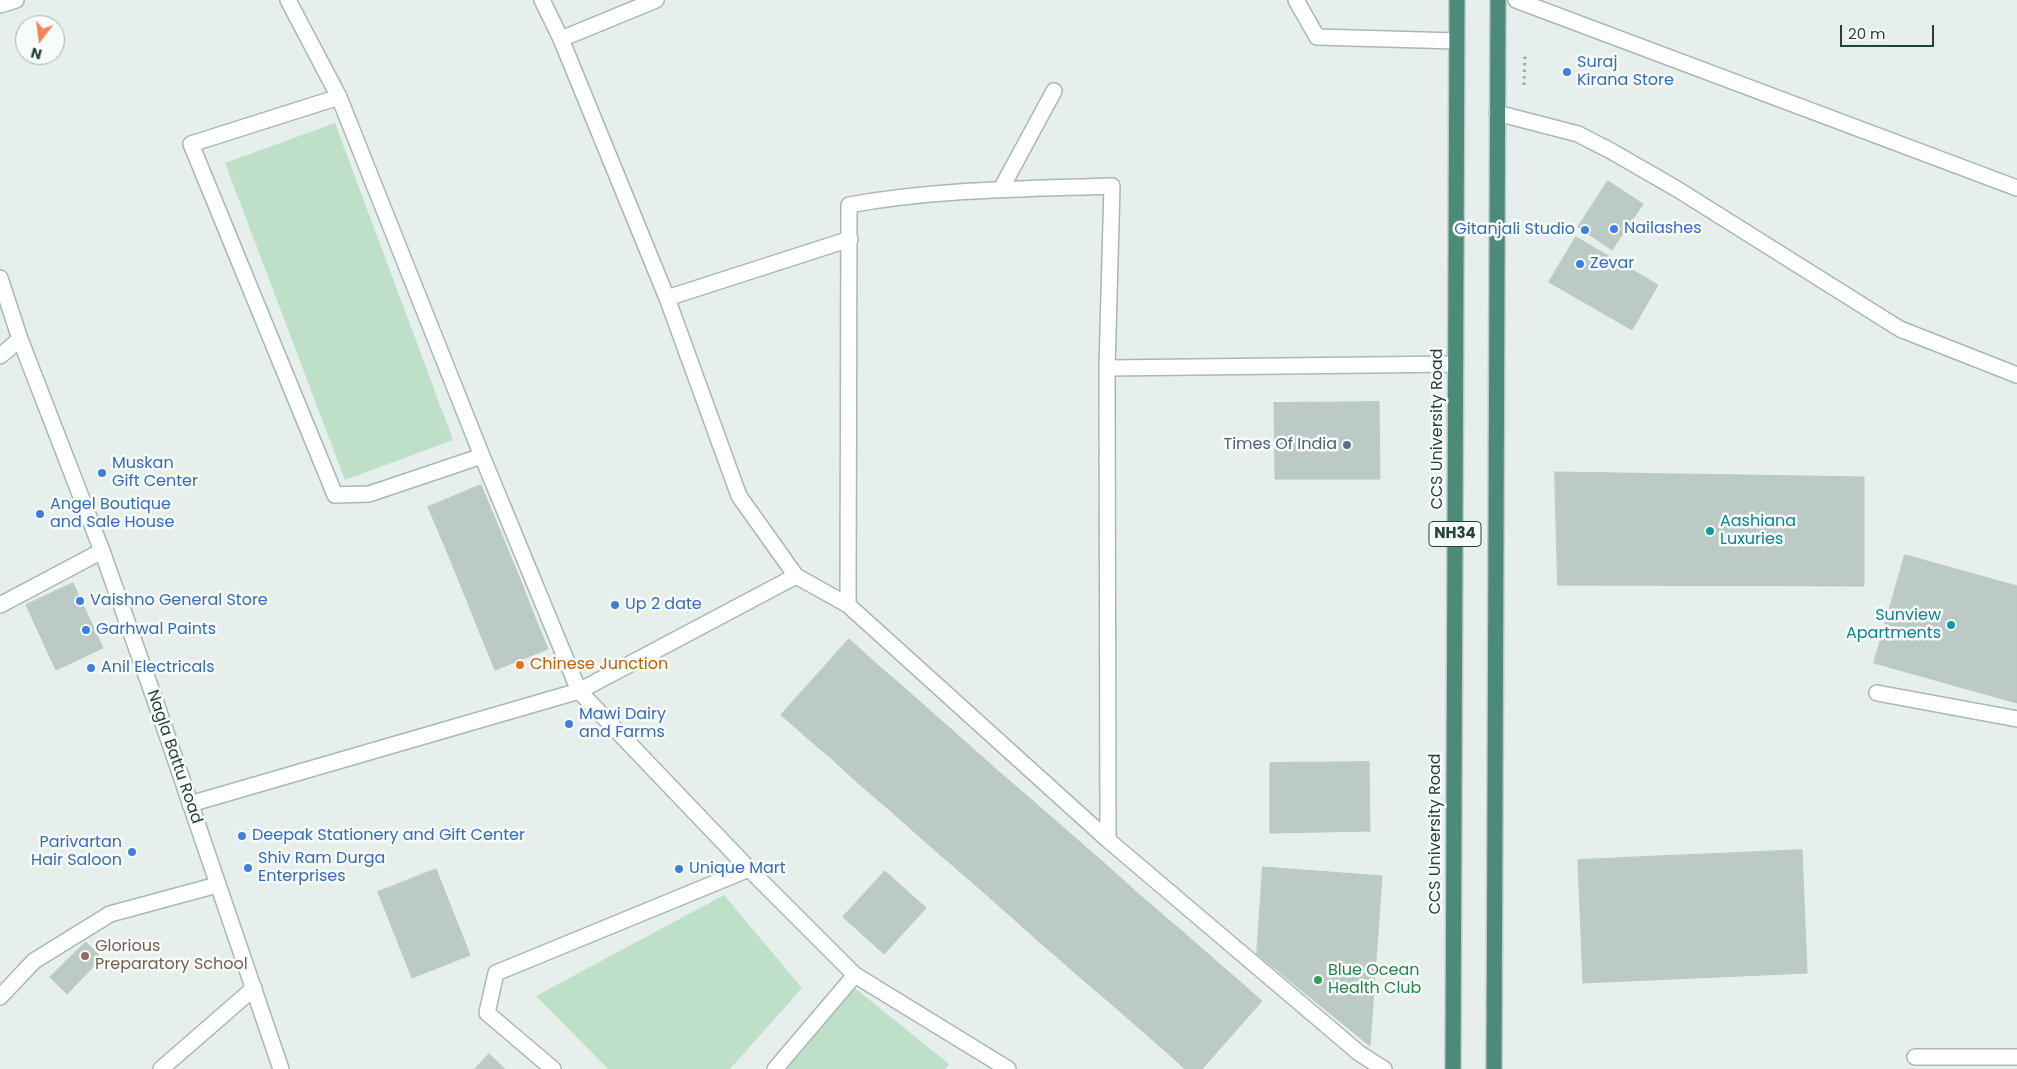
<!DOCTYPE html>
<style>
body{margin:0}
#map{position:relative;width:2017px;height:1069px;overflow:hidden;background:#e6efeb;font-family:Poppins,sans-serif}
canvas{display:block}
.north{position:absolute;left:15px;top:15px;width:50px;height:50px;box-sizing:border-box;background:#f7fbf9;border:1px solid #a3b1ad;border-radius:50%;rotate:195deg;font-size:14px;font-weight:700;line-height:20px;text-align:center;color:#24423a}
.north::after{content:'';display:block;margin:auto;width:18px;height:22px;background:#f4845f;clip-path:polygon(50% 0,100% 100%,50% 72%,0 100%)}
.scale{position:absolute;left:1840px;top:25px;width:94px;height:22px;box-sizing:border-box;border:2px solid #24423a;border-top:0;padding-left:6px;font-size:15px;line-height:18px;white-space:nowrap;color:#24423a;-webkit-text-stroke:4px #f7fbf9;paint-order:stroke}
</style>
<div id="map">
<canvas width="2017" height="1069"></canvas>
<div class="north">N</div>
<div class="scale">20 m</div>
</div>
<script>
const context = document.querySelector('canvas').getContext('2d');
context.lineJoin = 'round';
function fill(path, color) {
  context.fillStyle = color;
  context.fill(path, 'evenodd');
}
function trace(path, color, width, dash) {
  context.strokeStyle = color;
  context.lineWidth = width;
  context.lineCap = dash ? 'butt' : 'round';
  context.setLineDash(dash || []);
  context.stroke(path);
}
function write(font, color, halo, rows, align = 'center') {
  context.font = font + ' Poppins,sans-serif';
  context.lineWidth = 5;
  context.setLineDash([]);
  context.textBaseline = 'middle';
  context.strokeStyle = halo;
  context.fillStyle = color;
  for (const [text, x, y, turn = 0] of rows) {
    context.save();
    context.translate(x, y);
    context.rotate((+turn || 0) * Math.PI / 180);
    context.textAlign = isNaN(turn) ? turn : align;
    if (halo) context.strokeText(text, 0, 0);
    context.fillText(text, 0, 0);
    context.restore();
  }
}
fill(new Path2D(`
 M335,123l118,317 -108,40 -120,-317z
 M724,895l78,93 -72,81h-122l-72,-73z
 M851,985l98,79 -4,5h-163z`), '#bfe0c8');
const building = new Path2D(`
 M1608,181l35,23 -31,46 -34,-23z
 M1576,237l82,48 -26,45 -83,-48z
 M1379,402l1,77h-105l-1,-76z
 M1555,472l309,5v109l-306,-1z
 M481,485l20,48 -53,21 -20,-47z
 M501,533l19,46 -53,22 -19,-47z
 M1905,555l112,31v117l-143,-40z
 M520,579l14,36 -53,21 -14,-35z
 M73,583l30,65 -47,22 -30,-65z
 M534,615l14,34 -53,21 -14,-34z
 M849,639l31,28 -67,76 -32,-28z
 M880,667l20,17 -67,76 -20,-17z
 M900,684l27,24 -68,76 -26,-24z
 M927,708l33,29 -67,76 -34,-29z
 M960,737l37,33 -67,76 -37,-33z
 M1369,762l1,69 -100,2v-70z
 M997,770l36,31 -67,76 -36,-31z
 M1033,801l32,28 -67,76 -32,-28z
 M1065,829l38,33 -68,76 -37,-33z
 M1802,850l5,123 -224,10 -5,-123z
 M1103,862l39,35 -67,76 -40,-35z
 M1263,867l119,9 -12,170 -113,-92z
 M436,869l34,86 -58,23 -34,-86z
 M885,871l41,37 -42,46 -41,-37z
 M1142,897l41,35 -67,76 -41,-35z
 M1183,932l24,21 -67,76 -24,-21z
 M86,942l16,16 -35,36 -17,-17z
 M1207,953l23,20 -67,76 -23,-20z
 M1230,973l32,28 -60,68h-17l-22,-20z
 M489,1054l16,15h-30z`);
fill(building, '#bbcac4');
trace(building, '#b8c9c2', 1);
const service = new Path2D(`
 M1001,189l53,-98`);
const minor = new Path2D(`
 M288,0l51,97 143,359 97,235 170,178 106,106 153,94
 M542,0l19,39 106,259 72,198 57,80 52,29 260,235 251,213 25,16
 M1296,0l21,37 140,4
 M1516,0l501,188
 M0,5l16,-5
 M561,39l95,-39
 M339,97l-148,47 144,351 34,-1 113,-38
 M1497,113l81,21 33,17 66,38 223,140 117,46
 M667,298l183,-59
 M0,356l20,-17
 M1107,368l348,-4
 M0,605l102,-54
 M848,605l1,-400c87,-16 175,-16 263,-19l-5,182 1,472
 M1877,693l140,26
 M190,804l389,-113 217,-115
 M0,997l34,-36 76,-47 107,-29
 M1915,1057h102
 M161,1069l93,-81
 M553,1069l-66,-56 9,-40 253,-104
 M775,1069l80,-94`);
const tertiary = new Path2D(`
 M0,278l20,61 82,212 54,152 125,366`);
const trunk = new Path2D(`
 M1453,1069l4,-1069
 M1494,1069l4,-1069`);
trace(service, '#a8b8b2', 18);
trace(minor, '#a8b8b2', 18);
trace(tertiary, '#a8b8b2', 18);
trace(trunk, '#c2cac8', 18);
trace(new Path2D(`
 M1524,85l1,-30`), '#86b3a5', 3, [2.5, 4]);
trace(service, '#fff', 15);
trace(minor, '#fff', 15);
trace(tertiary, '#fff', 15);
trace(trunk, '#4c8a7c', 15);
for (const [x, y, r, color] of [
 [1567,72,5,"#3f7fe0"],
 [1614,229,5,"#3f7fe0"],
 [1585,230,5,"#3f7fe0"],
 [1580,264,5,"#3f7fe0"],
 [1347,445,5,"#5c6f8a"],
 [102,473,5,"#3f7fe0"],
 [40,514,5,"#3f7fe0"],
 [1710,531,5,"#0f9aa8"],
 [80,601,5,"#3f7fe0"],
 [615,605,5,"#3f7fe0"],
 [1951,625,5,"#0f9aa8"],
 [86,630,5,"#3f7fe0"],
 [520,665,5,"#e8710a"],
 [91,668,5,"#3f7fe0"],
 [569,724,5,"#3f7fe0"],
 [242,836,5,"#3f7fe0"],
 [132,852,5,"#3f7fe0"],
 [248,868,5,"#3f7fe0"],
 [679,869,5,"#3f7fe0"],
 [85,956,5,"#8d6e63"],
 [1318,980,5,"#2e9e5b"]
]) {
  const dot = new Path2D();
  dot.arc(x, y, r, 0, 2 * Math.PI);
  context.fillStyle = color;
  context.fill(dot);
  trace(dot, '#f7fbf9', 2);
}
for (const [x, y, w] of [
 [1455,534,52]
]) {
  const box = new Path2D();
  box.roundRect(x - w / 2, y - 12.5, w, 25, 4);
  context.fillStyle = '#f7fbf9';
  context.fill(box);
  trace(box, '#24423a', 1);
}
write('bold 15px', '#24423a', null, [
 ["NH34",1455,534]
]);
write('16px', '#366cbe', '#f7fbf9', [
 ["Suraj",1577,63],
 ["Kirana Store",1577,81],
 ["Nailashes",1624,229],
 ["Gitanjali Studio",1575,230,"right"],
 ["Zevar",1590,264],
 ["Muskan",112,464],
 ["Gift Center",112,482],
 ["Angel Boutique",50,505],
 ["and Sale House",50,523],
 ["Vaishno General Store",90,601],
 ["Up 2 date",625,605],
 ["Garhwal Paints",96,630],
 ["Anil Electricals",101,668],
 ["Mawi Dairy",579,715],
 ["and Farms",579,733],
 ["Deepak Stationery and Gift Center",252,836],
 ["Parivartan",122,843,"right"],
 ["Hair Saloon",122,861,"right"],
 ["Shiv Ram Durga",258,859],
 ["Enterprises",258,877],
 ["Unique Mart",689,869]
], 'left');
write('16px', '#24423a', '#f7fbf9', [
 ["CCS University Road",1438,429,-90],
 ["Nagla Battu Road",174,757,71],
 ["CCS University Road",1436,834,-90]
]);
write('16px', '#4e5e75', '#f7fbf9', [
 ["Times Of India",1337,445]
], 'right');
write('16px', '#0d838f', '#f7fbf9', [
 ["Aashiana",1720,522],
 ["Luxuries",1720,540],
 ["Sunview",1941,616,"right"],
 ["Apartments",1941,634,"right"]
], 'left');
write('16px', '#c56008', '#f7fbf9', [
 ["Chinese Junction",530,665]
], 'left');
write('16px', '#785e54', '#f7fbf9', [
 ["Glorious",95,947],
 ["Preparatory School",95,965]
], 'left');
write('16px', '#27864d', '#f7fbf9', [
 ["Blue Ocean",1328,971],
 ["Health Club",1328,989]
], 'left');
</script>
